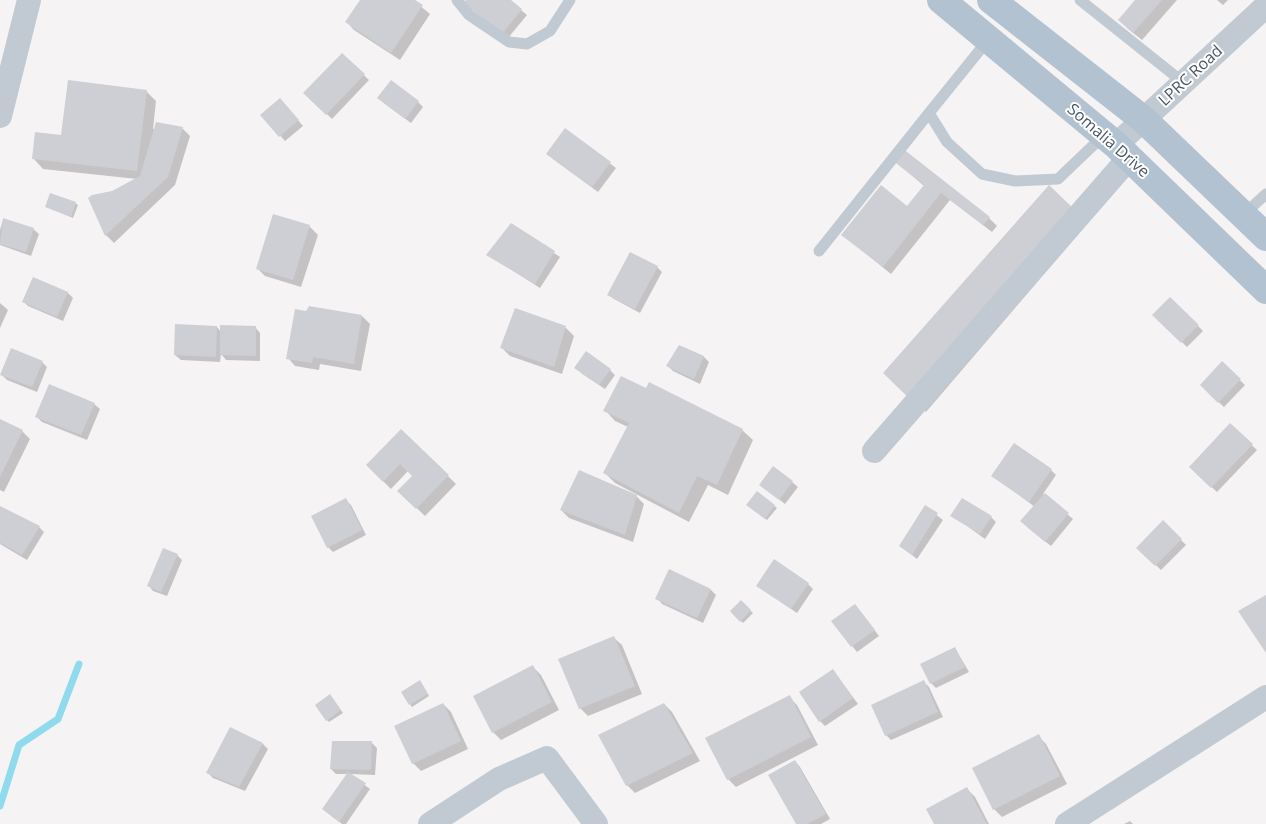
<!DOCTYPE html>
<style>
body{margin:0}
canvas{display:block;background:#f5f3f3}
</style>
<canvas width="1266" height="824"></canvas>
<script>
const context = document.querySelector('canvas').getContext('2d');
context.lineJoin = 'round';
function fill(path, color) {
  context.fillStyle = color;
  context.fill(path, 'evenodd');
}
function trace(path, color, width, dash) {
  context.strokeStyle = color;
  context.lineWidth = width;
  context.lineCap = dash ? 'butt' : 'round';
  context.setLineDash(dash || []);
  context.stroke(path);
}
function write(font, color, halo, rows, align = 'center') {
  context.font = font + ' "Open Sans",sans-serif';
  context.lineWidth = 4;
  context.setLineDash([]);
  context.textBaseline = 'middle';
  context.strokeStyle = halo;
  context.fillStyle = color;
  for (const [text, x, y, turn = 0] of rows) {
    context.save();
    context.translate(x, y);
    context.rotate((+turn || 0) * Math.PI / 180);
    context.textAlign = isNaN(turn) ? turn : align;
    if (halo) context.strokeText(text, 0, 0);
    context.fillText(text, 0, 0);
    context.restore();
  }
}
fill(new Path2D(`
 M361,0h52l17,14 -30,46 -46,-30 -7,-8z
 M467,0h42l18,15 -19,23z
 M1137,0h40l-35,40 -15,-12z
 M1217,0h11l-5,5z
 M342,54l27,26 -37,39 -27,-26z
 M146,91l10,10 -3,28 29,-1 8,8 -15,49 -61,58 -8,-8 -16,-36 22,-6 25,-14 -94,-10 -10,-11 29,-22z
 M418,102l5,5 -12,16 -27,-20z
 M285,105l18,21 -18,15 -23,-26z
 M566,130l50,38 -18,24 -45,-33z
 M894,160l95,58 8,8 -5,6 -42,-32 -59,74 -48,-39 64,-27 17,-22z
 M1049,187l38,37 -161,188 -31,-28z
 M75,203l3,2 -5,13 -26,-11z
 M274,216l36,11 8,8 -17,52 -36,-11 -8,-8z
 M3,220l30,9 6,5 -8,22 -31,-11v-15z
 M511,225l49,32 -20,31 -52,-33z
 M657,267l5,5 -22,41 -26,-14 -5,-5z
 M33,278l35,15 5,5 -10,23 -35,-15 -5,-5z
 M1170,298l33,33 -16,16 -33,-32z
 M0,303l8,7 -8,18z
 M516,310l50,18 8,8 -12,38 -52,-18 -8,-8z
 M362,316l8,8 -9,47 -41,-7 -1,6 -24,-4 -7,-8z
 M217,327l4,5 34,-5 5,6v28l-34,-1 -5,-6 -1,8 -39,-2 -6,-5z
 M704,357l5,5 -9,22 -27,-13 -5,-5z
 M42,362l5,5 -10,25 -30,-12 -5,-5z
 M1222,363l23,22 -21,22 -23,-22z
 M610,370l5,5 -10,14 -24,-16z
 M94,404l6,5 -13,31 -45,-18 -5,-5z
 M605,410l137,20 11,10 -25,55 -20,-10 -19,37 -74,-39 -11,-11 24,-45 -13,-6z
 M0,420l22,11 8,8 -26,53 -4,-2z
 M1230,425l27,25 -40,42 -27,-25z
 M401,430l55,54 -31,32 -26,-25 15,-15 -6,-5 -17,18 -24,-24z
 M1051,470l5,5 -13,19 30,25 -22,27 -24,-19 8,-20 -42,-31z
 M792,482l6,5 -13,17 -24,-19z
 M757,493l20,15 -10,12 -17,-13z
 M636,496l8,8 -11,38 -64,-24 -8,-8z
 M346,500l5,5 15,30 -33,17 -5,-5z
 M926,507l17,13 -26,39 -17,-13z
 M0,508l39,19 5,5 -17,28 -27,-16z
 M952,515l39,2 5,5 -11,17z
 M1163,522l23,23 -25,25 -23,-22z
 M177,555l5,5 -15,36 -14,-5 -5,-6z
 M808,584l5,5 -16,24 -39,-27z
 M711,590l5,5 -13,28 -41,-19 -5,-6z
 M741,602l12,11 -10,10 -12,-12z
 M860,611l19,25 -22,16 -24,-30z
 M614,638l8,7 20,49 -54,22 -8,-8z
 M955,648l14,24 -33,16 -5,-5z
 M533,667l8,8 18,35 -58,30 -8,-8z
 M833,670l25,34 -33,22 -5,-5z
 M924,682l5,5 14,30 -52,23 -5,-5z
 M422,684l7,12 -17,11 -2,-3z
 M789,697l8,8 21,40 -82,42 -8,-8 -21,-40z
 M332,698l11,15 -14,9 -2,-2z
 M443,704l8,8 17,37 -47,22 -8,-8z
 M664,704l8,8 28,49 -65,32 -8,-8z
 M230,729l33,15 5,5 -23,42 -32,-13 -5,-5z
 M1038,736l8,8 21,40 -65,33 -8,-8z
 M372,743l5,5 -2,27 -25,-1 20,15 -24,35h-4l-19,-15 25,-35h-12l-5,-5z
 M795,761l5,6 30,52 -9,5h-24z
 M967,789l8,8 14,27h-53z
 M1130,821l3,3h-9z`), '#0003');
trace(new Path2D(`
 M0,806l19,-61 39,-26 21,-55`), '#90daee', 7);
fill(new Path2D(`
 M360,0h55l8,5 -32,48 -46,-31z
 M466,0h45l11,9 -20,25 -39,-31z
 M1135,0h27l-29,33 -15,-13z
 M342,53l23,21 -39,41 -23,-22z
 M68,80l79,10 -10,81 -105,-12 3,-27 26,3z
 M391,80l28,21 -14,18 -28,-21z
 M280,98l19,22 -20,17 -19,-22z
 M156,122l27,5 -15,50 -63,59 -17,-38 4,-3 20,-4 28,-15z
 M565,128l46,34 -19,25 -46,-33z
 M902,148l88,69 -7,8 -42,-32 -58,74 -42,-32 40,-50 26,21 17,-21 -32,-25z
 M1049,185l29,28 -164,190 -31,-30z
 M50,193l26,9 -5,15 -26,-10z
 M273,214l37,11 -17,55 -37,-11z
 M3,218l31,10 -8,24 -26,-8z
 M511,223l44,28 -20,33 -49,-29z
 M630,252l28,14 -23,43 -28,-14z
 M33,277l35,15 -11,25 -35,-15z
 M1170,297l29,28 -18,18 -29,-28z
 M309,306l53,9 -8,49 -41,-7 -1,6 -26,-4 9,-50 11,2z
 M515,308l51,18 -12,41 -54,-19z
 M175,324l42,2 -1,31 -42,-2z
 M220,325l36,1v30l-36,-1z
 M679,345l25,11 -10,23 -28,-13z
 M11,348l32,13 -11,26 -32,-12z
 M586,351l25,18 -12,16 -25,-17z
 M1222,361l19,18 -23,24 -18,-18z
 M621,376l25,12 3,-6 94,47 -26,56 -20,-9 -18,37 -76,-40 26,-50 -26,-12z
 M49,384l46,19 -14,32 -46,-18z
 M0,419l23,11 -23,47z
 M1230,423l23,21 -42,44 -22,-21z
 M401,429l48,46 -33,34 -19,-18 15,-15 -12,-12 -17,18 -17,-17z
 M1014,443l38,26 -23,33 -38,-26z
 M773,466l20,15 -14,19 -20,-15z
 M579,470l58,25 -12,40 -65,-25z
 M757,491l18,14 -10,14 -19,-14z
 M1045,493l24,20 -24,29 -25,-21z
 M346,498l16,32 -35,18 -16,-32z
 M962,498l30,18 -12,18 -30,-18z
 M925,505l13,8 -26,42 -13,-9z
 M0,506l40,20 -18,29 -22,-12z
 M1163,520l19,19 -27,27 -19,-18z
 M163,548l15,6 -17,38 -14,-6z
 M774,559l35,24 -18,26 -35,-23z
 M669,569l42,20 -14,29 -42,-19z
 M1266,595v58l-28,-42z
 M741,600l10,10 -11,12 -10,-11z
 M855,604l20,26 -24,17 -20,-26z
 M614,636l21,50 -56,23 -21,-50z
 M955,647l10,20 -35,17 -10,-20z
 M533,665l19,37 -60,31 -19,-37z
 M833,669l20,29 -34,24 -20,-30z
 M420,680l8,14 -19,11 -8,-13z
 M924,680l14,32 -53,24 -14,-31z
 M330,694l11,16 -15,11 -11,-16z
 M790,695l21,42 -84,43 -22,-42z
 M443,703l18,38 -49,23 -18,-38z
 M664,703l29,50 -67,33 -28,-51z
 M230,727l33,16 -24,44 -33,-14z
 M1039,734l21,42 -67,34 -21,-42z
 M332,741h40l-1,29 -41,-1z
 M795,760l31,54 -19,10h-11l-28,-49z
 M348,772l18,11 -27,39 -17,-13z
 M967,787l20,37h-53l-8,-15z`), '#cdcfd5');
trace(new Path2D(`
 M457,0l12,15 40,27 18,2 23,-13 20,-31
 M1080,0l104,83
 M988,40l-59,73 18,29 35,32 33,7 43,-2 46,-44
 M1244,214l22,-20
 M819,251l110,-138`), '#c1cad2', 11);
trace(new Path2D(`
 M0,116l29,-116
 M1116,145l150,-139
 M874,451l255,-293
 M430,824l69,-45 48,-21 49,66
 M1067,824l199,-127`), '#c1cad2', 24);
trace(new Path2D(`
 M941,0l175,145 150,145
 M991,0l153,120 122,117`), '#b3c2d1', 28);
write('16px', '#4a5661', '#fff', [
 ["LPRC Road",1191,76,-43],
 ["Somalia Drive",1108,141,41]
]);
</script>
